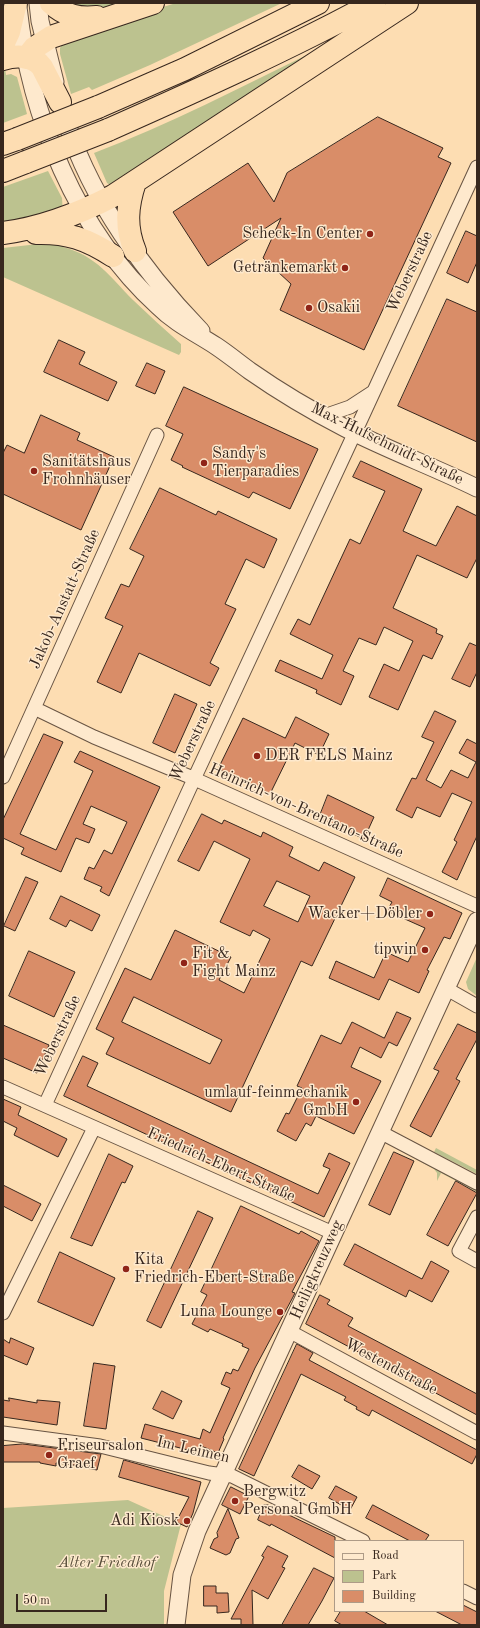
<!DOCTYPE html>
<meta charset="utf-8">
<style>
body{margin:0}
#map{position:relative;width:480px;height:1628px;overflow:hidden;background:#fdddb2;font-family:"Old Standard TT",serif}
canvas{display:block}
.frame{position:absolute;inset:0;border:4px solid #37271e;pointer-events:none}
.legend{position:absolute;left:334px;top:1540px;width:130px;height:72px;box-sizing:border-box;background:#fee9cd;border:1px solid #ae9b87;margin:0;padding:5px 7px;list-style:none;font-size:12px;color:#37271e}
.legend li{display:flex;align-items:center;gap:8px;height:20px}
.legend b{width:20px;border:1px solid #ae9b87}
.scale{position:absolute;left:16px;top:1594px;width:91px;height:18px;box-sizing:border-box;border:2px solid #37271e;border-top:0;padding-left:5px;font-size:12px;line-height:14px;white-space:nowrap;color:#37271e;-webkit-text-stroke:3px #fee9cd;paint-order:stroke}
</style>
<div id="map">
<canvas width="480" height="1628"></canvas>
<div class="frame"></div>
<ul class="legend">
<li><b style="height:5px;background:#fee9cd"></b>Road</li>
<li><b style="height:11px;background:#bcc28f"></b>Park</li>
<li><b style="height:11px;background:#d98d68"></b>Building</li>
</ul>
<div class="scale">50 m</div>
</div>
<script>
const context = document.querySelector('canvas').getContext('2d');
context.lineJoin = 'round';
function fill(path, color) {
  context.fillStyle = color;
  context.fill(path, 'evenodd');
}
function trace(path, color, width, dash) {
  context.strokeStyle = color;
  context.lineWidth = width;
  context.lineCap = dash ? 'butt' : 'round';
  context.setLineDash(dash || []);
  context.stroke(path);
}
function write(font, color, halo, rows, align = 'center') {
  context.font = font + ' "Old Standard TT",serif';
  context.lineWidth = 3;
  context.setLineDash([]);
  context.textBaseline = 'middle';
  context.strokeStyle = halo;
  context.fillStyle = color;
  for (const [text, x, y, turn = 0] of rows) {
    context.save();
    context.translate(x, y);
    context.rotate((+turn || 0) * Math.PI / 180);
    context.textAlign = isNaN(turn) ? turn : align;
    if (halo) context.strokeText(text, 0, 0);
    context.fillText(text, 0, 0);
    context.restore();
  }
}
fill(new Path2D(`
 M64,3h64l-38,9z
 M176,3h106l-132,62 -58,25 -3,-3 -18,7 -11,-40v-6l4,-7v-3z
 M315,51l-205,134 -3,-2 -13,-30c74,-28 149,-67 221,-102z
 M5,68l1,7 5,-1 6,3 10,37 -24,9v-54z
 M48,171l14,27 1,16 -60,9v-36z
 M65,241l-2,6c34,9 47,30 70,53 16,15 32,30 48,44v8l-2,3 -176,-78v-29z
 M477,957v39l-9,-7 -2,-7z
 M391,1143l86,46v3l-36,-19 -4,8v-8l-3,-4 -44,-24z
 M436,1148l41,22v4l-43,-22z
 M128,1500l53,24 -17,67v34h-161v-117z`), '#bcc28f');
const building = new Path2D(`
 M378,117l65,31 -5,9 13,6 -87,187 -84,-40 11,-26 -28,-26 18,-40 -73,48 -35,-54 75,-49 26,39 13,-29z
 M466,231l11,5v26l-9,21 -21,-10z
 M447,299l30,13v130l-79,-36z
 M59,340l26,12 -6,12 38,18 -9,19 -64,-29z
 M147,363l18,8 -10,23 -19,-8z
 M184,387l134,62 -28,60 -37,-17 -4,6 -67,-31 1,-1 -12,-6 12,-26 -17,-8z
 M41,415l39,18 -3,7 37,17 -33,73 -78,-36v-41l4,-8 17,8z
 M361,461l61,28 -19,42 33,15 21,-40 20,10v42l-10,20 -50,-23 -24,53 44,21 -1,4 7,3 -11,23 -9,-4 -25,55 -29,-13 15,-33 15,7 14,-30 -29,-14 -8,18 -17,-7 -16,33 11,5 -13,29 -25,-12 1,-3 -42,-19 5,-11 42,19 11,-24 -43,-21 8,-15 12,6 40,-86 10,5 25,-53 -32,-14z
 M160,488l56,27 2,-4 59,28 -13,29 -18,-9 -21,45 11,5 -26,54 9,5 -9,18 -71,-33 -18,40 -24,-11 26,-56 -18,-8 16,-34 8,3 15,-31 -14,-7z
 M470,643l7,3v26l-7,15 -18,-8z
 M175,694l22,10 -22,49 -22,-10z
 M435,711l21,10 -30,59 15,8 10,-18 17,8 8,-16 -17,-9 8,-14 10,5v92l-20,44 -15,-8 15,-30 -3,-2 18,-38 -20,-9 -12,24 -23,-10 -5,11 -16,-8 16,-32 4,1 18,-37 -12,-5z
 M296,717l33,17 -10,21 -24,-12 -25,51 -52,-25 25,-51 42,20z
 M44,734l19,8 -43,92 36,16 37,-79 -19,-9 6,-11 80,36 -51,109 -9,-5 2,-4 -18,-8 5,-12 5,2 10,-19 8,4 15,-32 -36,-16 -8,18 12,5 -6,14 -13,-5 -15,34 -40,-18 3,-6 -21,-10v-18z
 M328,795l46,22 -10,22 -45,-21z
 M202,814l20,10 2,-4 37,17 2,-5 30,15 -4,9 30,15 5,-9 31,15 -43,89 -11,-5 -70,151 -125,-58 8,-16 -18,-9 29,-61 26,12 24,-50 56,27 -12,23 25,13 26,-54 -17,-9 -3,6 -30,-14 30,-63 -36,-18 -15,30 -21,-10zM277,881l33,15 -12,26 -34,-16zM134,997l88,43 -12,24 -88,-42z
 M26,877l12,5 -23,49 -11,-5z
 M388,878l74,35 -12,26 -6,-2 -17,33 2,1 -10,22 -30,-14 -10,21 -50,-22 7,-17 38,17 12,-26 22,10 17,-34 -38,-17 5,-9 -12,-6z
 M61,896l39,19 -8,16 -22,-11 -4,7 -16,-8z
 M29,951l46,21 -21,45 -45,-21z
 M397,1012l14,6 -14,28 -8,-4 -8,16 -21,-11 -9,20 30,14 -27,53 -38,-18 -5,10 -5,-3 -10,18 -19,-10 9,-18 3,1 13,-26 -5,-2 24,-51 20,9 11,-22 32,16z
 M458,1024l19,9v6l-21,40 4,2 -29,56 -21,-11 29,-55 -5,-2z
 M3,1025l46,20 -12,28 -34,-15z
 M83,1056l15,7 -11,23 231,108 12,-25 -7,-3 6,-13 21,10 -26,54 -260,-121z
 M3,1099l18,8 -3,8 49,24 -9,18 -44,-22 3,-7 -14,-7z
 M394,1152l20,9 -24,54 -21,-10z
 M109,1154l24,12 -8,17 -3,-1 -30,64 -21,-8z
 M456,1181l21,12 -29,53 -21,-11z
 M3,1185l38,19 -9,17 -29,-15z
 M241,1206l58,28 2,-3 18,10 -27,51 3,1 -2,4 -38,71 -32,70 1,1 -6,14 -17,-7 -4,8 -9,-4 -47,-12 4,-14 55,15 3,-10 7,4 20,-45 -9,-4 5,-12 5,2 2,-5 5,2 11,-22 -7,-3 1,-2 -33,-15 -2,3 -16,-8 15,-29 -6,-3z
 M198,1211l15,7 -52,110 -14,-7z
 M355,1244l67,35 9,-18 18,10 -17,31 -23,-12 -3,7 -62,-32z
 M60,1252l55,26 -22,48 -55,-24z
 M320,1295l10,5 -3,4 26,14 -5,8 129,68v21l-171,-91z
 M11,1338l23,10 -7,17 -24,-10v-16l6,4z
 M297,1344l16,9 -4,7 168,90v4l-5,10 -100,-54 -3,6 -13,-7 1,-2 -13,-7 2,-3 -45,-23 -47,102 -15,-7z
 M94,1363l21,3 -9,63 -22,-3z
 M162,1391l20,10 -9,18 -20,-10z
 M9,1398l28,5v-3l23,2 -3,23 -54,-8v-17l6,1z
 M23,1444l78,10 -4,16 -16,-3 1,-1 -26,-3v3l-16,-3v-1h-37v-16z
 M124,1460l77,22 -8,31 -6,14 -11,-5 13,-25 -70,-20z
 M299,1465l21,11 -8,13 -20,-12z
 M336,1486l21,11 -7,13 -21,-12z
 M231,1487l18,9 -9,18 -18,-9z
 M264,1505h4l67,32v21l-64,-34 -1,2 -12,-6z
 M373,1505l56,30 -4,6h-15l-44,-23z
 M228,1509l11,29 -3,1 -6,14 -4,2 -16,-7 4,-9 4,-2 -1,-4z
 M268,1546l20,10 -6,11 3,1 -17,31 -16,-9 1,35h-12v-6h-10l33,-62 -2,-1z
 M314,1568l20,10 -12,23 -14,24h-26z
 M204,1586h12v7h12l1,19 -12,1v-7h-13z
 M463,1605l14,7v13h-15l-27,-14h28z
 M341,1611h23l24,14h-46l-7,-4z`);
fill(building, '#d98d68');
trace(building, '#37271e', 1);
const minor = new Path2D(`
 M324,416l26,-9 23,-15
 M34,708l60,29 94,39 289,130
 M3,777l154,-342
 M447,989l30,17
 M3,1087l330,146
 M45,1105l149,-326 169,-364 114,-248
 M380,1132l97,51
 M477,1217l-18,34 18,10
 M3,1313l91,-185
 M289,1331l188,102
 M3,1433l97,13 109,27 23,3 131,65
 M463,1591l14,7`);
const tertiary = new Path2D(`
 M38,3l2,18 15,61
 M18,7c12,109 58,224 140,299 17,17 38,27 58,40 12,8 23,17 34,25 30,21 62,40 95,57 43,22 89,39 132,60
 M62,108c24,84 79,161 139,223
 M176,1625l6,-50 15,-44 280,-610`);
const motorway = new Path2D(`
 M51,3c14,13 28,16 46,14
 M3,45l6,-13 7,-29
 M26,58l8,-10 17,-11 102,-34
 M3,59c13,-4 30,-4 39,8l18,35
 M98,107l87,-38 133,-66
 M108,130c90,-40 179,-80 266,-127
 M3,144l14,-5
 M3,171l23,-9
 M3,233c39,-5 75,-19 110,-37l294,-193
 M36,233c31,-1 51,6 77,23
 M135,251c-10,-24 -8,-45 0,-69`);
trace(minor, '#685443', 15);
trace(tertiary, '#685443', 19);
trace(motorway, '#37271e', 24);
trace(minor, '#fee9cd', 13);
trace(tertiary, '#fee9cd', 17);
trace(motorway, '#fdddb2', 22);
const motorwayBridge = new Path2D(`
 M17,139l81,-32
 M26,162l82,-32`);
trace(motorwayBridge, '#37271e', 24, []);
trace(motorwayBridge, '#fdddb2', 22);
for (const [x, y, r, color] of [
 [370,234,4,"#8f2418"],
 [345,268,4,"#8f2418"],
 [309,308,4,"#8f2418"],
 [204,463,4,"#8f2418"],
 [34,471,4,"#8f2418"],
 [257,756,4,"#8f2418"],
 [430,914,4,"#8f2418"],
 [425,950,4,"#8f2418"],
 [184,963,4,"#8f2418"],
 [356,1102,4,"#8f2418"],
 [126,1269,4,"#8f2418"],
 [280,1312,4,"#8f2418"],
 [49,1455,4,"#8f2418"],
 [235,1501,4,"#8f2418"],
 [187,1521,4,"#8f2418"]
]) {
  const dot = new Path2D();
  dot.arc(x, y, r, 0, 2 * Math.PI);
  context.fillStyle = color;
  context.fill(dot);
  trace(dot, '#fee9cd', 1.5);
}
write('16px', '#37271e', '#fee9cd', [
 ["Scheck-In Center",362,234,"right"],
 ["Getränkemarkt",337,268,"right"],
 ["Osakii",317,308],
 ["Sandy's",212,454],
 ["Tierparadies",212,472],
 ["Sanitätshaus",42,462],
 ["Frohnhäuser",42,480],
 ["DER FELS Mainz",265,756],
 ["Wacker+Döbler",422,914,"right"],
 ["tipwin",417,950,"right"],
 ["Fit &",192,954],
 ["Fight Mainz",192,972],
 ["umlauf-feinmechanik",348,1093,"right"],
 ["GmbH",348,1111,"right"],
 ["Kita",134,1260],
 ["Friedrich-Ebert-Straße",134,1278],
 ["Luna Lounge",272,1312,"right"],
 ["Friseursalon",57,1446],
 ["Graef",57,1464],
 ["Bergwitz",243,1492],
 ["Personal GmbH",243,1510],
 ["Adi Kiosk",179,1521,"right"]
], 'left');
write('16px', '#37271e', '#fee9cd', [
 ["Weberstraße",410,272,-65],
 ["Max-Hufschmidt-Straße",387,444,26],
 ["Jakob-Anstatt-Straße",65,599,-66],
 ["Weberstraße",193,741,-65],
 ["Heinrich-von-Brentano-Straße",306,811,24],
 ["Weberstraße",58,1036,-65],
 ["Friedrich-Ebert-Straße",221,1165,24],
 ["Heiligkreuzweg",317,1270,-66],
 ["Westendstraße",391,1367,28],
 ["Im Leimen",193,1450,13]
]);
write('italic 16px', '#584e3a', '#fee9cd', [
 ["Alter Friedhof",107,1563]
]);
</script>
